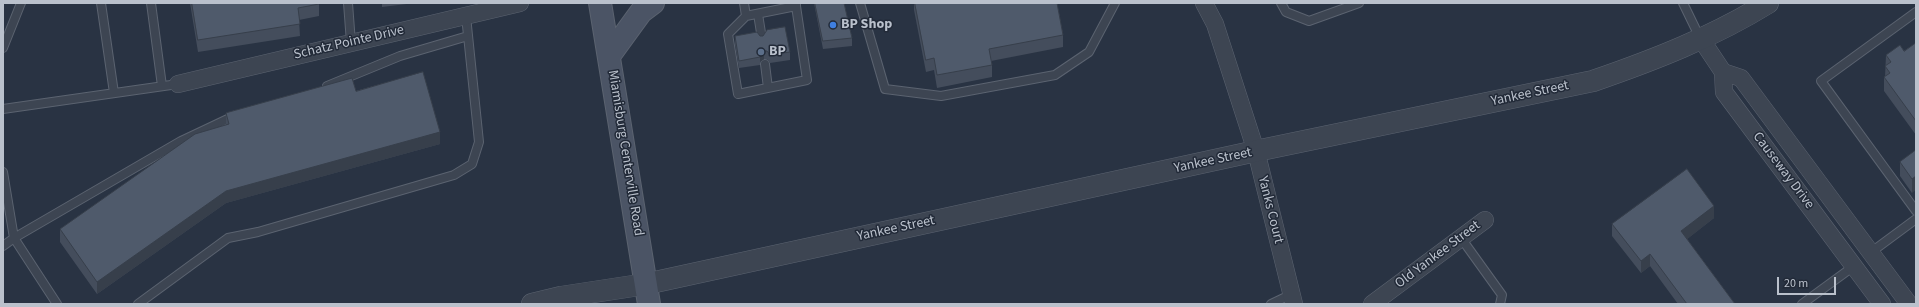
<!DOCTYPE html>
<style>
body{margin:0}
#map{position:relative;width:1919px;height:307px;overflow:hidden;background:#293343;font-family:"Source Sans 3",sans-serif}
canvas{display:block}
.frame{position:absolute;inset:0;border:4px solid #bac1cc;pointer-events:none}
.scale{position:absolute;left:1777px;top:277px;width:59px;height:18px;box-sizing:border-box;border:2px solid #bac1cc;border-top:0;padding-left:5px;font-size:12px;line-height:14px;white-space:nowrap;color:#bac1cc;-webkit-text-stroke:3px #222a38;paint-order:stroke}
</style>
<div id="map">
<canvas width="1919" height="307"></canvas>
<div class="frame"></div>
<div class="scale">20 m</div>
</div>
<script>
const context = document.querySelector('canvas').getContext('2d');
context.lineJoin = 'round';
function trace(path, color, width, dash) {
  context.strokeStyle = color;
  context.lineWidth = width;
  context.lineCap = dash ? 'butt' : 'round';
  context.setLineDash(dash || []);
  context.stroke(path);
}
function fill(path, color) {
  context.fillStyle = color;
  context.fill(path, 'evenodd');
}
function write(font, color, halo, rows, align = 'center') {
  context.font = font + ' "Source Sans 3",sans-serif';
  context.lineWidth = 3;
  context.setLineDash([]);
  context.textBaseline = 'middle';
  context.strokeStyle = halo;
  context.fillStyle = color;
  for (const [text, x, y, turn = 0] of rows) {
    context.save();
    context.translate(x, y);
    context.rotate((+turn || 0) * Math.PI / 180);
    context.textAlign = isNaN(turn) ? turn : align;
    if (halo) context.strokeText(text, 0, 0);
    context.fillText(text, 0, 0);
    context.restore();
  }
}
const service = new Path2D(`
 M101,3l13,90
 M151,3l11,83
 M348,3l3,40
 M744,3l2,13
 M796,3v3l-50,10 -18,18 10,60 69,-14 -11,-74
 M860,3l25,86 56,7 114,-21 34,-23 26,-49
 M1281,3l5,9 23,9 50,-18
 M1683,3l17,35
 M1916,12l-95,69 95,130
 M758,14l4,25
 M3,48l18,-45
 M765,64l3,24
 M327,86l73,-30 68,-20
 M3,109l175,-25
 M3,172l11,66 43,66
 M1461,238l41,57 -2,9
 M3,246l11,-8 167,-97 55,-26
 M1870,253l46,-34
 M138,304l90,-66 30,-6 196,-57 18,-11 7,-22 -13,-126
 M1271,304l21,-10
 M1802,304l52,-38`);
const minor = new Path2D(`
 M1204,3l11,21 41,127 38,153
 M1701,39l22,33 1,20 158,212
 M1723,72l18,6 168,226
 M178,84l342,-81
 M1372,304l113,-84`);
const tertiary = new Path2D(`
 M532,304l29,-7 85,-13 610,-133 337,-70c61,-21 120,-44 175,-78`);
const secondary = new Path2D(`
 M600,3l49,301
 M609,56l32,-44 12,-9`);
trace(service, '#5b6370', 10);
trace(minor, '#5b6370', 18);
trace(tertiary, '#5b6370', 22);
trace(secondary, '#5b6370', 24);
trace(service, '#3d4552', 8);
trace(minor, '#3d4552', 17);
trace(tertiary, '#3d4552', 21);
trace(secondary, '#4b5465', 22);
fill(new Path2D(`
 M190,3h129v13l-20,4 1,16 -102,16z
 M382,3h33l-33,4z
 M814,3h30l8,35v8l-29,3z
 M914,3h143l6,32v12l-72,14 1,4v12l-55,11 -3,-18 -8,2 -12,-62z
 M735,36h25l30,16v8l-20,3 -3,-4h-3l-4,3v3l-21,3 -4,-24z
 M1916,43v92l-32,-44v-14h1l1,-22 18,-4z
 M356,91l84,53 -214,59 -129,91 -37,-52v-13l166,-104v-12z
 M1916,150l-4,43 -12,-17v-14z
 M1714,218l-27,21 48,65h-57l-28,-38 -9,7 -29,-37v-12z`), '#444d5c');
fill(new Path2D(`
 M764,51v8l-4,3v3v-11z
 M440,132v12l-214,59 -129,91v-12l129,-91z
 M1916,176v14l-4,3v-14z
 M1714,206v12l-33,26v-13z
 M1650,254v12l-9,7v-12z`), '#373f4b');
const building = new Path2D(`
 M192,3h127v1l-21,4 2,16 -102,16z
 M815,3h29l8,35 -29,3z
 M915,3h142l6,32 -74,14 3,16 -55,10 -3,-17 -8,2z
 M785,27l5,25 -20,3 -3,-4h-3l-4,3v3l-21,4 -4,-25 22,-4 3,4h3l4,-6z
 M1916,43v78l-32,-44 6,-4 -5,-7 6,-4 -5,-7 14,-10 4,6z
 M423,72l17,60 -214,59 -129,91 -37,-53 135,-95 34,-10 -3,-11 3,-1 123,-34 4,13z
 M1916,150v26l-4,3 -12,-17z
 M1687,169l27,37 -33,25 54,73h-48l-37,-50 -9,7 -29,-37z`);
fill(building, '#4f5a6b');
trace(building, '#373f4b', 1);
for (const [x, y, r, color] of [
 [833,25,4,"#3f7fe0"],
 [761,52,4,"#5c6f8a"]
]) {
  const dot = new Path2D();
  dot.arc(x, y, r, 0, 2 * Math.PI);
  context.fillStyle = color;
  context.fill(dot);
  trace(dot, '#222a38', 1.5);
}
write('bold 14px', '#bac1cc', '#222a38', [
 ["BP Shop",841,25],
 ["BP",769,52]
], 'left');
write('14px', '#bac1cc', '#222a38', [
 ["Schatz Pointe Drive",349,43,-13],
 ["Yankee Street",1530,94,-12],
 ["Miamisburg Centerville Road",625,153,81],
 ["Yankee Street",1213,161,-12],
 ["Causeway Drive",1783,171,53],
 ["Yanks Court",1270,210,76],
 ["Yankee Street",896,229,-12],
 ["Old Yankee Street",1438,255,-37]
]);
</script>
